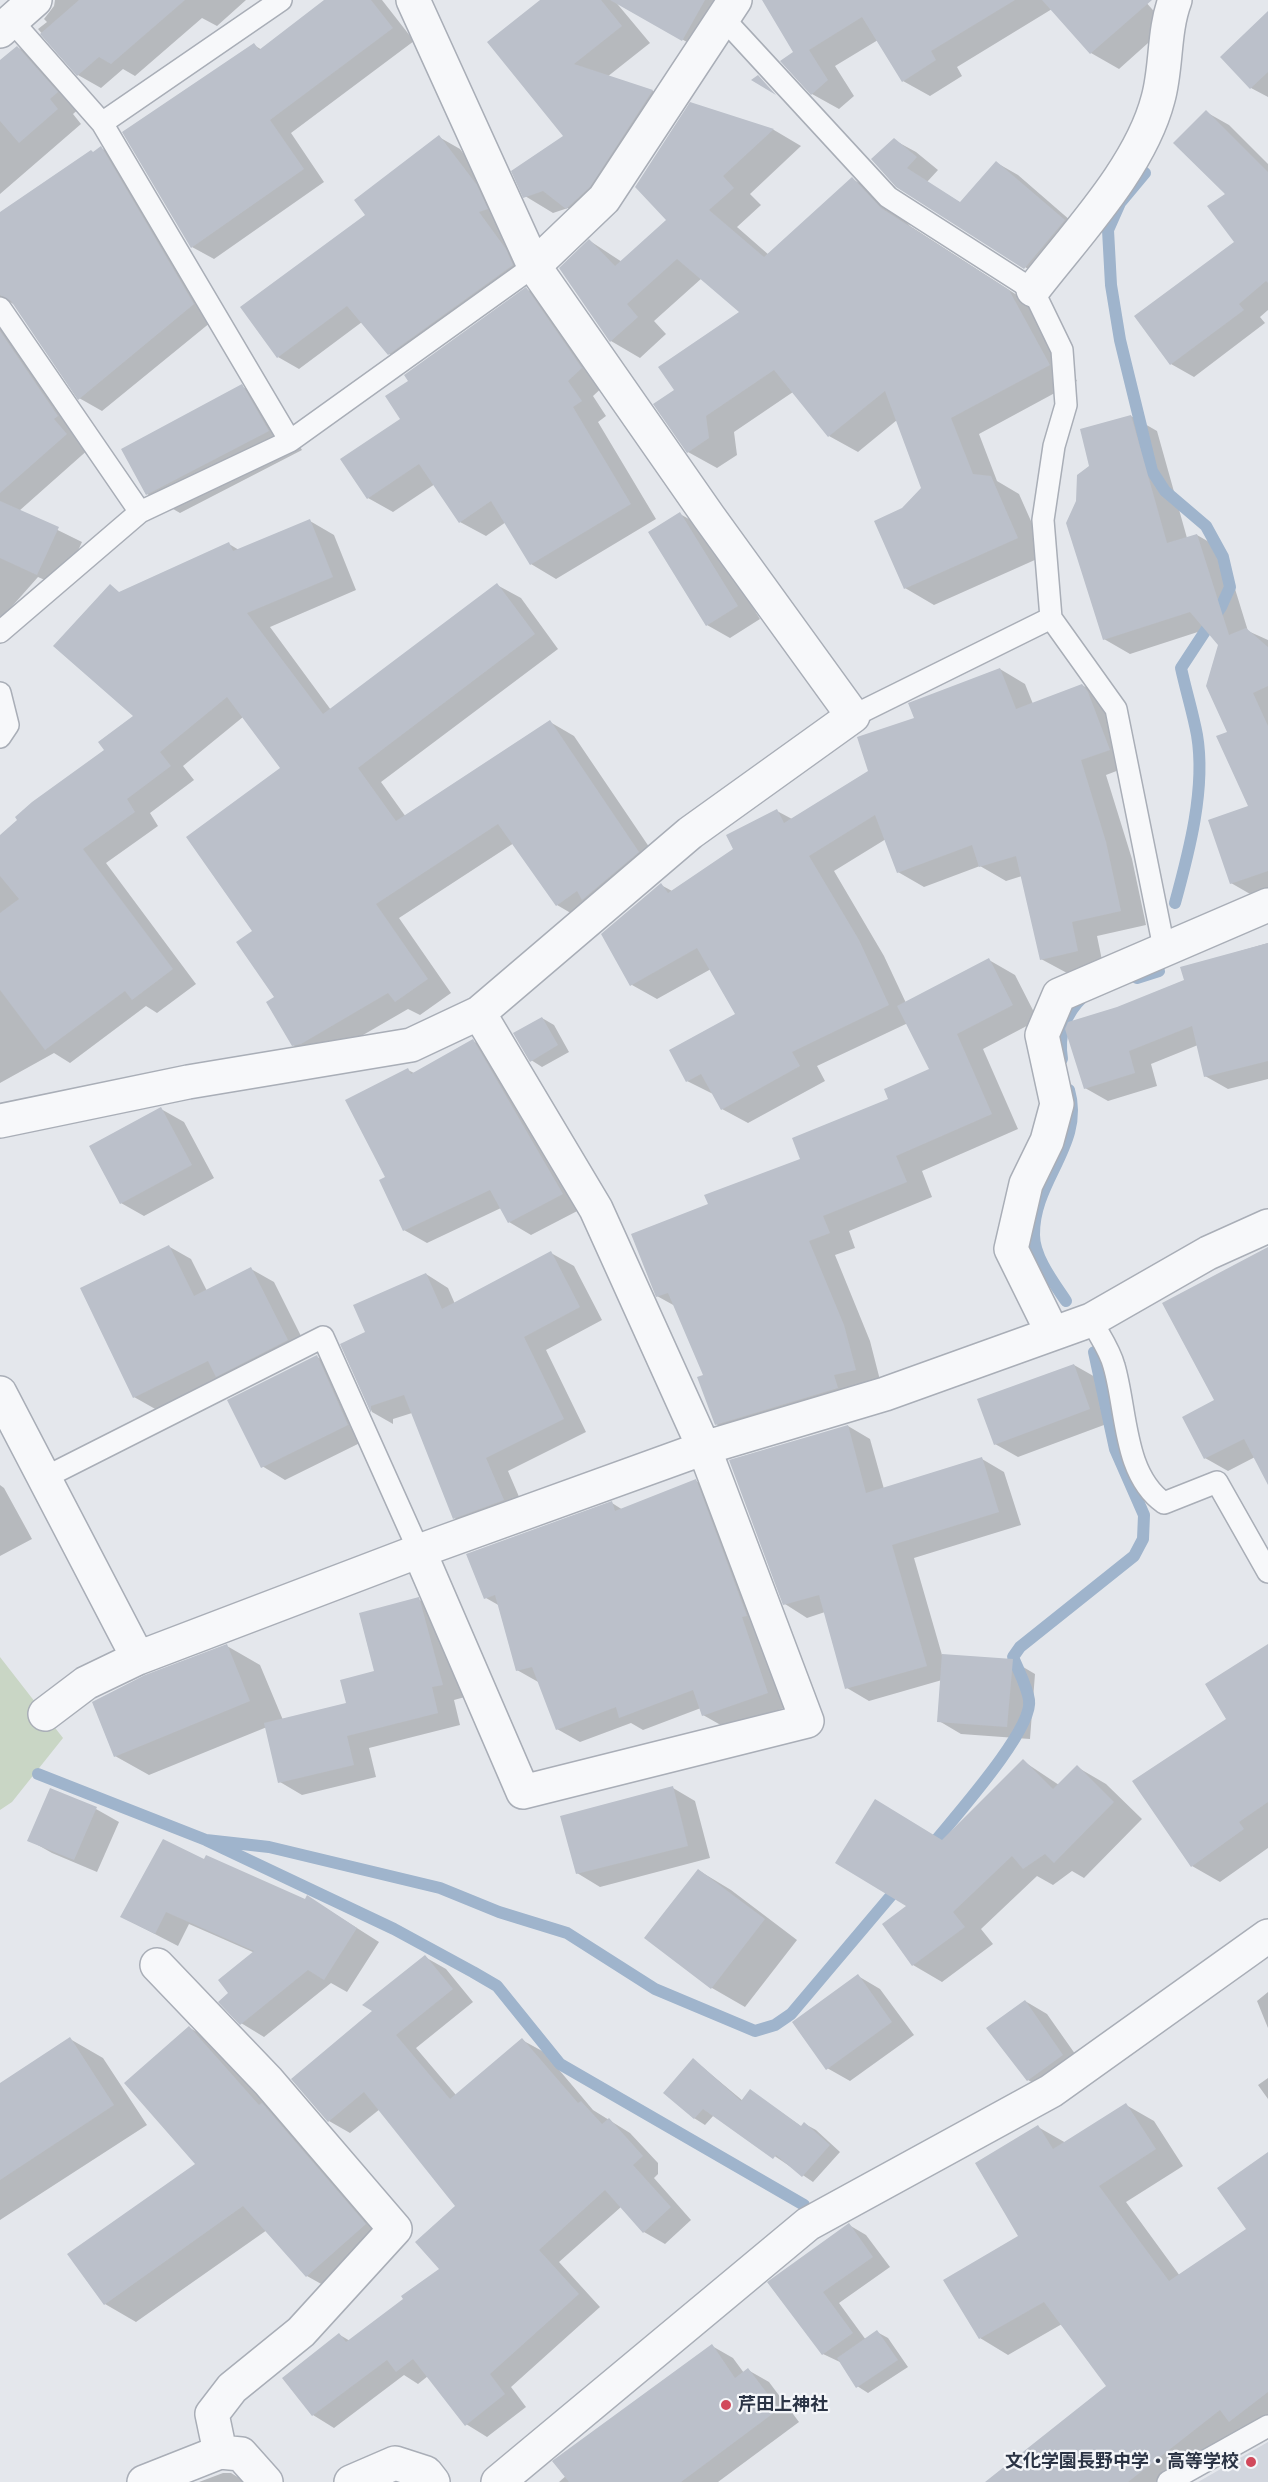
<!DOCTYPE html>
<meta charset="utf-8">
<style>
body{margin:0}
canvas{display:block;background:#e4e7ec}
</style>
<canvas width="1268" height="2482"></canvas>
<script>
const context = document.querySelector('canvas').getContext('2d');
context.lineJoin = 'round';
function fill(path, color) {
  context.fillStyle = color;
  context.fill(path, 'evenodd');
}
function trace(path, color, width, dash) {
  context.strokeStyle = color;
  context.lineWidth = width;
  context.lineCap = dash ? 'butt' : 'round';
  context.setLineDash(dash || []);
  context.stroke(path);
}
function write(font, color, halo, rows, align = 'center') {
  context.font = font + ' "Roboto Condensed","Noto Sans JP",sans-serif';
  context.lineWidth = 4.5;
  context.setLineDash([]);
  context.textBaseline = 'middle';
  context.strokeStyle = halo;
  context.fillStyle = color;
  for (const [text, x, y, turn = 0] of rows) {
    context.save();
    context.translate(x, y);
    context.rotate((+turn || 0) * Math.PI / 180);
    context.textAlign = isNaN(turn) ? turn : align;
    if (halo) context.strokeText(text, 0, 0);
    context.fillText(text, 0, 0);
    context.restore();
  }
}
fill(new Path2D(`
 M1268,2442v40h-70z`), '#d2d6de');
fill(new Path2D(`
 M0,1657l63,81 -51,64 -12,8z`), '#c9d6c5');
fill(new Path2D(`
 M55,0h191l-29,26 -15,-8 -67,58 -12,-7 -22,19 -23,-13 -40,-46 9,-7 -3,-3 10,-13z
 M326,0h56l32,41 -123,92 33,49 -110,77 -22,-12 62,-202 8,5z
 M543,0h71l36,43 -43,34 46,14 28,17 -85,116 -28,-16 -15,5 -28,-17 40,-60z
 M657,0h83l-30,55 -64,-36z
 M764,0h380l23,26 -48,43 -28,-16 -39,-44 -95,58 5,9 -32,20 -27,-15 -25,-41 -43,26 19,30 -15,13 -27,-15 -17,-41z
 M1268,13v84l-17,-9 -29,-31z
 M17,47l24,14 40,46 -8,7 8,10 -81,70v-132z
 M691,104l83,26 27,16 -51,48 11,11 -24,22 32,28 83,-76 29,16 29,31 127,82 40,73 -98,53 18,47 22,13 27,61 -112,50 -29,-17 -3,-79 21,-21 -26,-68 -39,32 -29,-16 -36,-44 -59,40 3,23 -20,13 -29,-16 -12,-62 66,-78 -40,-34 -48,43 12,13 -26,24 -29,-17 -50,-72 29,-28 32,21 46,-42z
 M1206,112l23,13 39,39v146l-8,7 5,6 -71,54 -23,-13 65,-122z
 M439,137l21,12 38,50 28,63 -116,104 -21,-12 -27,-32 -63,47 -21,-12 89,-142z
 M894,140l22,12 22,18 -11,12 34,21 36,-40 21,12 68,59 -39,47 -150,-95z
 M101,148l23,13 92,157 -114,93 -23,-13 -64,-93 -15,-9v-82z
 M526,289l26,15 55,79 -14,13 13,20 -8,6 58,97 -100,60 -25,-15 -25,-42 -20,14 -26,-14 -25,-38 -42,28 -25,-14 34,-79 9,-38z
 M0,325l90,123 -71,63 63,31 -21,45 -23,-10 -38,43z
 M241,386l34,19 27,45 -122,63 -33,-19z
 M1131,416l26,15 30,107 10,-3 26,15 25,81 20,9v254l-11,4 -26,-15 19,-76 -21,-75 -9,-88 -13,-15 -77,25 -26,-15 -13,-172z
 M680,514l23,13 57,92 -30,19 -23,-13z
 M310,521l24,14 22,55 -86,37 61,83 166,-125 24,13 37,51 -177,133 25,35 144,-95 24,14 88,130 -81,53 -24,-14 -43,-62 -115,75 52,75 -31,22 -12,-6 -83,48 -8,2 -24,-14 -39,-113 28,-164 -39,-51 -60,49 11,14 -44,33 8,13 -52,37 90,121 -39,29 -11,-7 -76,57 -16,-10 -54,30v-246l106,-86 29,-35 -16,-122 110,-50 10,6z
 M1000,669l25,15 8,20 49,-19 26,15 27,64 -29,11 26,84 14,66 -49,11 6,29 -36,8 -26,-14 -19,-83 -16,5 -26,-15 -56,21 -26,-15 -12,-33 -52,32 50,85 22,47 83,-43 26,15 23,45 -55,29 35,80 -96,42 10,26 -83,34 6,17 -20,7 35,86 11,43 -138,55 -27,-15 -11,-48 -30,-70 -18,-10 52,-91 93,-45 130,-90 -24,-47 -91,43 8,15 -77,42 -26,-14 -7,-14 -28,-14 50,-67 -26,-45 -54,30 -25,-14 29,-100 11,6 63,-41 42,-39 15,8 78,-48 46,-52z
 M1268,943v136l-40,10 -23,-13 -7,-31 -47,19 6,22 -49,15 -23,-13 33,-80 68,-27 -4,-13z
 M542,1018l12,7 15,27 -27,15 -11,-7z
 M473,1041l23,13 89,153 -54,28 -22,-13 -8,-14 -74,35 -23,-13 -16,-52 20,-108 6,3z
 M161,1109l23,13 30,56 -70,38 -23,-13z
 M168,1246l23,13 16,32 44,-22 23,13 36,72 -153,56 -23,-13z
 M551,1253l23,13 28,54 -56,30 40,82 -78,39 18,42 -49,18 -23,-13 -42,-105 -19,6v5l-21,-12 -30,-67 25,-12 59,-59 22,14 7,16z
 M317,1357l23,13 30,68 -85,42 -23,-14z
 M1074,1365l23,13 15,44 -94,35 -23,-13z
 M1268,1382v86l-13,-11 -27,14 -23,-13z
 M848,1426l22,13 14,50 98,-30 22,13 17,53 -107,33 28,97 71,6 22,13 -5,65 -69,-5 -22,-13 3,-41 -73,21 -22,-13 -22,-76 -18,6 -22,-14z
 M696,1481l22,13 72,212 -64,22 -23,-13 -2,-7 -58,22 -12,-7 -51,19 -23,-13 -17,-46 -23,-13 -17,-64 -14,-8 126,-95 11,7z
 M0,1485l4,3 28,51 -32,17z
 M418,1599l23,13 24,85 -11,3 6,25 -91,23 7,29 -74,18 -22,-13 -13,-55 -118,48 -34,-19 112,-110 33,19 23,55 65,-16 28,-32z
 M1268,1645v203l-48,34 -28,-16 36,-147z
 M1023,1761l36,24 18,-18 29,17 36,35 -58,59 -12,-7 -19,14 -16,-9 -56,53 12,15 -51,38 -29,-17 -29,-40 25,-19 34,-65z
 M673,1788l22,13 15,57 -110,29 -23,-14z
 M96,1809l23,13 -22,50 -45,-19 -23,-13z
 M204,1861l102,40 2,-4 71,45 -32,50 -16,-9 -67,54 -23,-14 -11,-30 25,-40 -66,-29 -11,22 -56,-29z
 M698,1870l33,20 66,50 -52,67 -33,-19 -66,-50z
 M425,1957l21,12 27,33 -57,46 40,47 66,-55 22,12 49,58 37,23 28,30v11l-4,4 37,42 -26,24 -21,-12 -23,-25 -62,55 41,45 -89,80 15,20 -39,30 -21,-13 -38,-48 -10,8 -14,-9 -70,53 -21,-13 -29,-37 56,-43 10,6 92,-71 15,-64 -77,-97 -30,24 -21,-12 45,-110z
 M858,1976l22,13 34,46 -64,46 -23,-13z
 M1268,1992v36l-11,-27z
 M1025,2001l22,13 38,54 -34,25 -23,-13 -39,-52z
 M190,2028l31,18 175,197 -57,51 -32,-18 -40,-46 -131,92 -31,-18 92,-140z
 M70,2039l33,19 44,67 -147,95v-136z
 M694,2060l49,41 8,-10 51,36 3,-3 11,6 24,22 -27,30 -99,-67 -9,10 -11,-7z
 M1268,2078v21l-10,-14z
 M1126,2105l28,16 29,45 -57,36 54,74 68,-46 20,-76v276l-91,52h-190l121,-96 -46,-62 -54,31 -28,-17 40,-101 18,-110 28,16z
 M849,2225l17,10 24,32 -51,36 27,37 11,-8 11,6 20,29 -40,26 -11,-7 -15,-23 -19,-9 -53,-72z
 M712,2346l21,12 11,15 4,-3 21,12 30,40 -81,60h-159z
 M223,2473h8l15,9h-47z`), '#0003');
trace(new Path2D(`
 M1145,173l-25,30 -12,27 3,55 9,55 32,131 13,20 41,35 17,31 7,30 -9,20 -40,61c5,23 12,45 16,67 9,53 -8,117 -22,168
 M1137,978l22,-7
 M1062,1059c-4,-25 3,-45 21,-62
 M1066,1301c-12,-18 -32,-44 -32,-66 -1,-54 51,-91 35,-145
 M38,1774l168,66 188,89 79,43 24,14 63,78 244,141
 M206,1840l63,7 171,41 59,24 68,21 88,56 100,42 20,-6 16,-11 109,-129
 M928,1850c21,-27 106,-120 101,-150 -2,-14 -11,-30 -16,-43l7,-10 114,-91 9,-17 1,-24 -29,-66 -21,-97`), '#9fb4cc', 12);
fill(new Path2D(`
 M79,0h106l-74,64 -12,-7 -22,19 -37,-42z
 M324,0h47l22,28 -123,92 34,49 -113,79 -69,-116 132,-89 5,7z
 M540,0h61l21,26 -48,38 79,26 -63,97 -24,22 -23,-18 -20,7 -12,-27 52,-35 -76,-94z
 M610,0h95l-23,41z
 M762,0h253l-84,51 5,9 -34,22 -40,-65 -53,33 19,30 -17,15 -31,-34 13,-9z
 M1042,0h110l-62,54z
 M1268,11v61l-18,17 -30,-32z
 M17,46l41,46 -8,7 8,10 -39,34 -19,-22v-61z
 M758,75l18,20 -25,-15z
 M690,102l84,27 -51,47 11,12 -25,22 55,47 88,-80 29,31 128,82 41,75 -99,53 22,56 18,2 27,62 -114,51 -30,-68 28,-13 19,-20 -36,-97 -57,46 -54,-67 -68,46 3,22 -22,15 -34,-49 21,-14 -16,-23 81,-55 -62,-53 -50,45 11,13 -28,25 -51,-74 30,-29 26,27 51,-46 -31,-33z
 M1206,110l62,62v111l-2,-2 -27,23 5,6 -74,55 -36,-49 100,-74 -27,-36 18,-12 -52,-51z
 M439,135l38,50 11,24 -9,3 27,37 7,16 -125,90 -41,-49 -70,52 -37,-51 125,-92 -11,-15z
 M894,138l23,19 -10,11 53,34 36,-41 69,59 -41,49 -128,-82 -25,-28z
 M101,146l93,158 -116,96 -67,-99 -11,-6v-83l91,-62 2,2z
 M526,287l56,81 -14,13 14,20 -9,6 58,97 -101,61 -39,-64 -32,22 -40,-59 -52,35 -27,-40 60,-40 -15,-23 23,-15 -4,-6z
 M0,331l58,85 -4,3 13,15 -67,59z
 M242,384l27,47 -123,64 -25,-46z
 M1131,415l36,128 30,-9 32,101 17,-7 22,19v39l-15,7 15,33v145l-38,13 -22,-64 40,-14 -32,-70 11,-4 -21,-46 12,-41 -28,-33 -87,28 -37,-117 10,-22 1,-26 12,-9 -9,-37z
 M0,501l59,26 -22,48 -37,-17z
 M680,512l58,94 -32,20 -58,-94z
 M310,519l23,58 -86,36 76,101 174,-131 38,51 -177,134 38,53 154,-101 89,132 -57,48 -5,-9 -21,15 -58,-82 -122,80 52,75 -33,23 -7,-9 -87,51 -9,2 -26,-44 8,-5 -38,-55 16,-11 -66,-94 94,-69 -53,-71 -67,55 11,14 -44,33 8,13 -52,37 90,120 -41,31 -7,-9 -80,59 -45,-60v-77l19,-14 -19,-23v-41l17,-15 -2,-3 17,-15 72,-52 -6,-8 35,-26 -80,-70 57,-62 9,8 110,-50 4,9z
 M1000,668l16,41 66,-25 6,8 22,58 -29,10 25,82 15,69 -49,11 6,29 -38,9 -24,-104 -37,11 -7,-22 -75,28 -22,-58 -66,41 50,84 30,65 -97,47 8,14 -79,44 -20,-36 -15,8 -17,-32 66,-36 -38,-66 -67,38 -29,-52 60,-51 7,10 65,-44 -7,-14 51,-26 7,14 84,-52 -11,-34 57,-19 -6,-15z
 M1268,943v118l-64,16 -12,-51 -63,25 6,22 -51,16 -19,-60 3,-7 49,-15 67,-27 -4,-13z
 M989,958l24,47 -56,29 35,80 -96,42 11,26 -84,34 7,17 -21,8 35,84 12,45 -22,5 4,13 -123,37 -18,-48 6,-2 -35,-82 -12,4 -25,-63 77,-30 -4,-9 96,-36 -8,-21 96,-39 -4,-10 45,-20 -32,-63z
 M542,1017l16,28 -28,17 -17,-29z
 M473,1039l90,155 -55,29 -18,-33 -87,41 -24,-51 6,-3 -40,-77 63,-32 3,6z
 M161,1107l31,58 -72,39 -31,-58z
 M169,1245l25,51 57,-29 37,73 -72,37 -8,-16 -75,37 -53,-110z
 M1268,1247v238l-24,-46 -40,20 -22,-42 32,-17 -52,-97z
 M551,1251l29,56 -56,30 40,82 -78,39 18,42 -51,19 -49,-124 -33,11v7l-31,-69 25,-12 -12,-27 73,-32 16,36z
 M317,1355l31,70 -87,43 -34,-68z
 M1074,1364l16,45 -96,36 -17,-46z
 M848,1425l18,68 116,-36 17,55 -107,33 35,121 -82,23 -26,-94 -36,10 -54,-145z
 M696,1479l51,137 -5,1 26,76 -66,23 -9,-26 -74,28 -3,-11 -60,23 -24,-63 -16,4 -21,-76 -11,4 -18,-45 146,-53 3,10z
 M419,1597l24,88 -11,2 6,26 -91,23 7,29 -76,18 -14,-60 82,-20 -6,-23 34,-9 -15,-58z
 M227,1644l23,57 -136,56 -22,-55 53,-27z
 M1268,1644v158l-29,20 5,7 -53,38 -59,-86 94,-62 -21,-35z
 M942,1654l71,5 -6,68 -70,-5z
 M1023,1759l30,30 24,-24 37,37 -60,61 -9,-9 -22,15 -11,-13 -59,56 12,15 -53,39 -30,-42 24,-18 -71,-43 40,-64 67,41z
 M673,1786l15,60 -112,28 -16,-58z
 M50,1788l47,19 -23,53 -47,-19z
 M163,1839l41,20 2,-4 99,44 2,-4 50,33 -33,52 -16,-10 -68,55 -22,-23 10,-9 -10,-13 36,-29 -88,-39 -11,22 -35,-17z
 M698,1869l67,50 -54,70 -67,-51z
 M425,1955l28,34 -57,46 54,64 72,-61 56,65 3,-2 21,23 7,-6 34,38 -10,9 38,42 -28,26 -38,-43 -66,60 40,44 -89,80 15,20 -40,32 -52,-67 -17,13 -9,-12 -75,56 -30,-38 57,-45 7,9 57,-43 -2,-3 38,-27 -24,-27 40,-36 -91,-114 -36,30 -37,-43 81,-68 -10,-6z
 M858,1974l34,48 -66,48 -34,-48z
 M1025,2000l38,55 -36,26 -41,-53z
 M189,2026l70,79 3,-2 104,121 -60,53 -63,-71 -139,99 -37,-51 128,-90 -71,-81z
 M70,2037l44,68 -114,75v-97z
 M693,2058l48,43 9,-12 51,37 3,-4 26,23 -28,32 -26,-22 -3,4 -70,-50 -9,10 -31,-26z
 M1126,2103l30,46 -57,37 70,95 77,-52 -29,-41 51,-36v240l-39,30 -9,-12 -92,72h-143l121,-96 -62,-84 -65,37 -36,-59 75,-44 -43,-73 63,-38 15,24z
 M849,2223l24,34 -50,35 30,41 -31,22 -55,-73z
 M877,2330l21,30 -42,28 -19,-30z
 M712,2344l23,34 13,-10 31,41 -98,73h-112l-17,-21z`), '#bbc0ca');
const service = new Path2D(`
 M723,18l165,179 145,93 29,60 4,55 -12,41 -11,74 8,98 65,91 48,239
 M12,21l90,102 188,318
 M102,123l179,-123
 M0,308l140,204
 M0,632l140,-120 150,-71 244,-175
 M0,693l8,32 -8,12
 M853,716l198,-98
 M1091,1320c8,15 19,30 23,46 13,44 9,108 50,137l53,-21 51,90
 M46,1477l277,-140 96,214
 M1168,2482l100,-56`);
const minor = new Path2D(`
 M0,31l35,-31
 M534,266l70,-67 131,-199
 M1033,290c43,-56 107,-122 125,-191 9,-32 5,-67 17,-99
 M0,1121l188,-39 223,-37 68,-32 211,-180 163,-117 -144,-199 -175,-251 -121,-266
 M1052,1332l-41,-83 15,-65 21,-43 10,-37 -15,-69 17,-40 209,-90
 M0,1393l138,265 281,-107 285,-103 181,-54 206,-74 117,-67 60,-27
 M419,1551l104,241 284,-71 -103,-273 -108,-239 -117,-196
 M45,1714l41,-31 52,-25
 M157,1965l111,116 127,148 -94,103 -69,56 -20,26 8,38
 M144,2482l76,-30 21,2 25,28
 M351,2482l44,-19 31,10 7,9
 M498,2482l310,-258 243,-133 217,-155`);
trace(service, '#a9aeb7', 24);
trace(minor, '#a9aeb7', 36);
trace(service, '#f7f8fa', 21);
trace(minor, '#f7f8fa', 33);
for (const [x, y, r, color] of [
 [726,2405,6,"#d1495b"],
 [1251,2462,6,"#d1495b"]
]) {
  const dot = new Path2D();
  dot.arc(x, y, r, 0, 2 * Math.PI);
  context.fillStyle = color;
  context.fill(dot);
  trace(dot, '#f4f6f9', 2);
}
write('bold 18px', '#2b3445', '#f4f6f9', [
 ["芹田上神社",738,2405],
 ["文化学園長野中学・高等学校",1239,2462,"right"]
], 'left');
</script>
